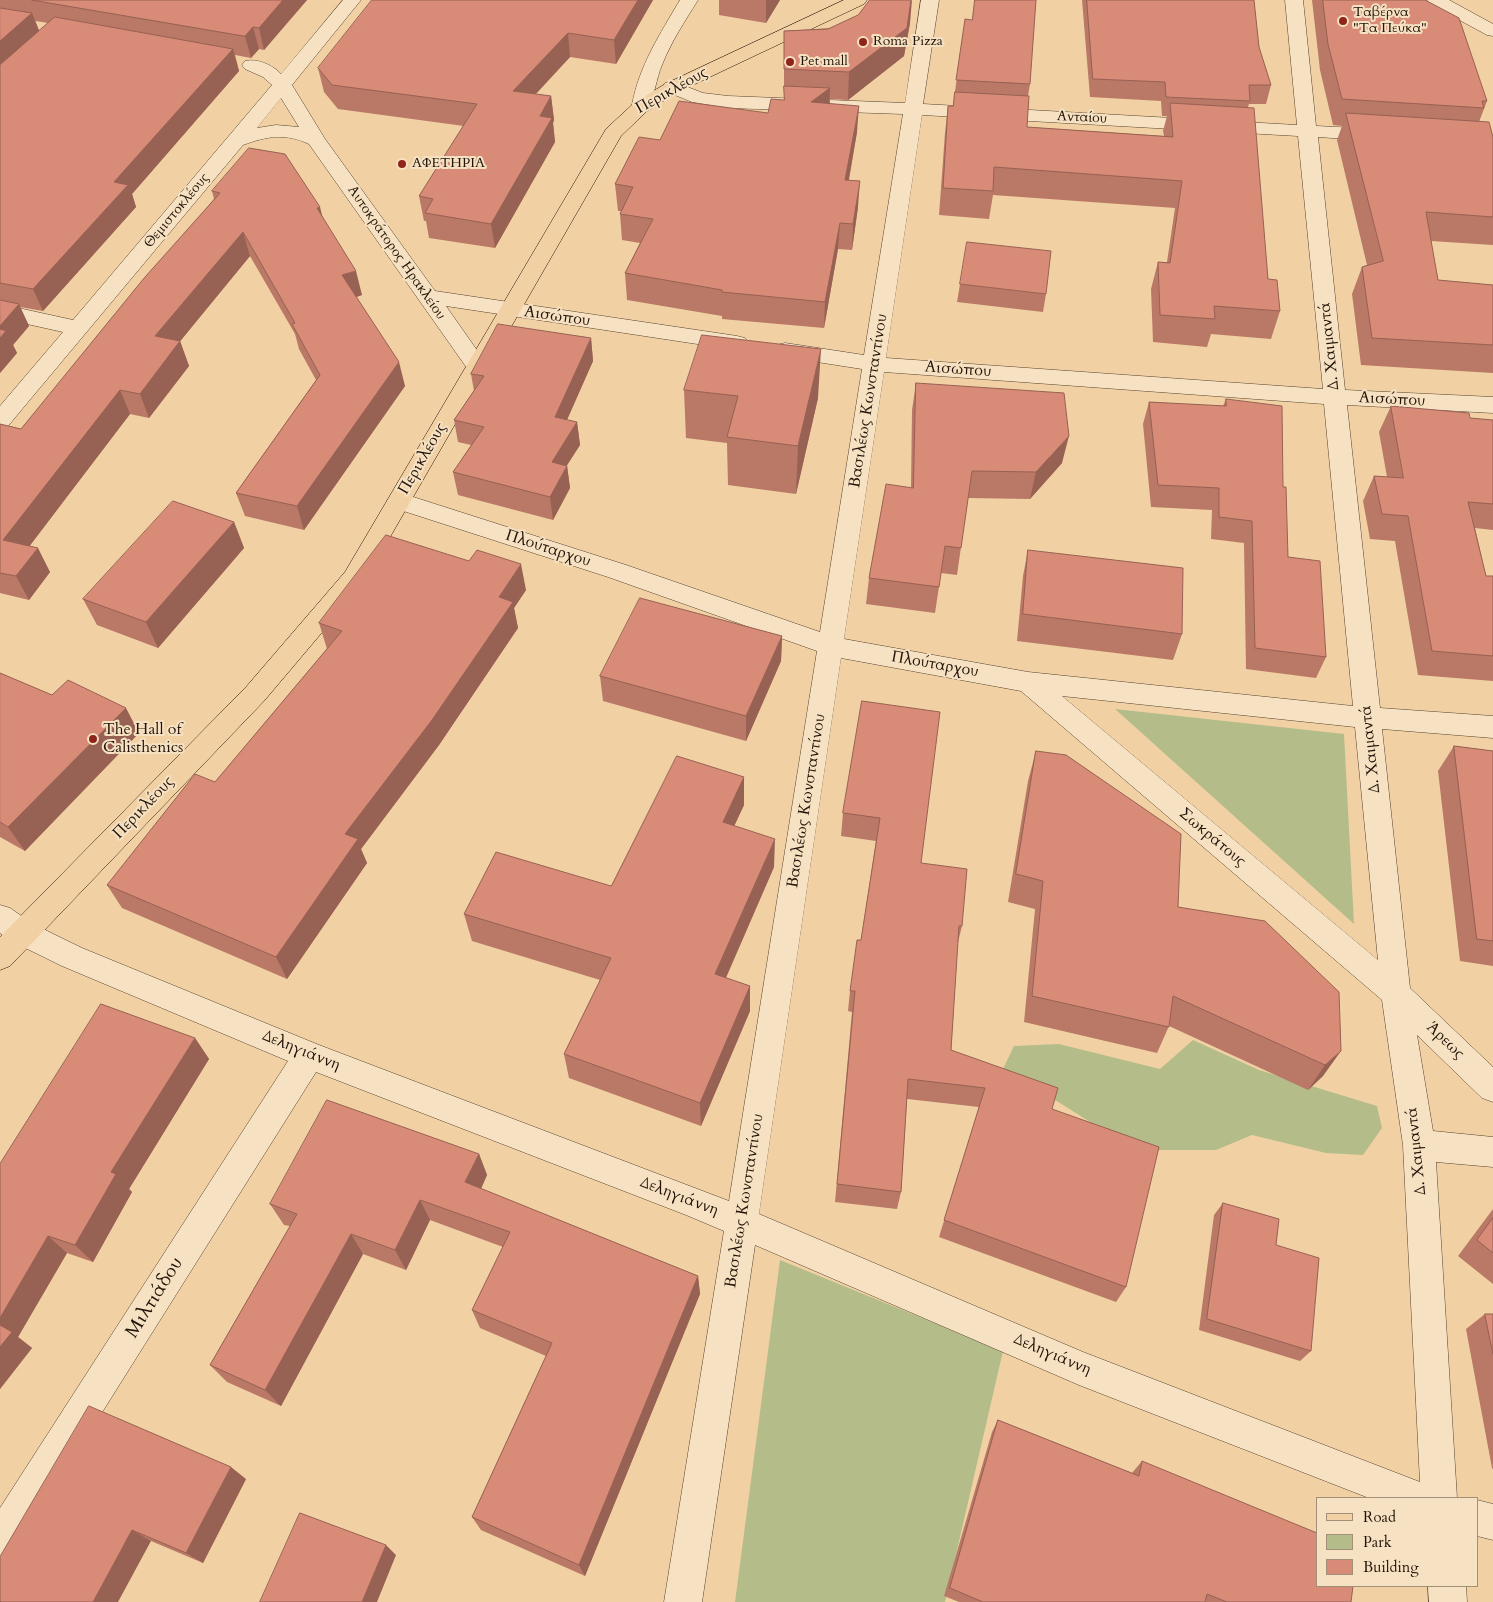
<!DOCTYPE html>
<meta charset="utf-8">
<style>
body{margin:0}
#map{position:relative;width:1493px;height:1602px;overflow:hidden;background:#f1d1a3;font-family:Cardo,serif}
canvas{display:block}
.legend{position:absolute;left:1316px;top:1497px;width:162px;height:90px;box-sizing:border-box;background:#f6e1c3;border:1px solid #a18f78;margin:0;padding:6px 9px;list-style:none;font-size:15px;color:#221408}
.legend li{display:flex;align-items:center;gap:10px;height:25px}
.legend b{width:25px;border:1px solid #a18f78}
</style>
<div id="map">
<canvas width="1493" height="1602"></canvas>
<ul class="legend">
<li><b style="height:6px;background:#f1d1a3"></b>Road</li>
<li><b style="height:14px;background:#b4bd8a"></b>Park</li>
<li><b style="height:14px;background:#d88b77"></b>Building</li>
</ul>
</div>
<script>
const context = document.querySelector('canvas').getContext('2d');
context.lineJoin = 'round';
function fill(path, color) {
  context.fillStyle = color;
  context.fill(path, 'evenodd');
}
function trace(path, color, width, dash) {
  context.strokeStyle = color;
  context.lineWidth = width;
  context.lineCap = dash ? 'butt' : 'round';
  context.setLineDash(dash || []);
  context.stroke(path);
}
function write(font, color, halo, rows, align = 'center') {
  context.font = font + ' Cardo,serif';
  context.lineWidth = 4;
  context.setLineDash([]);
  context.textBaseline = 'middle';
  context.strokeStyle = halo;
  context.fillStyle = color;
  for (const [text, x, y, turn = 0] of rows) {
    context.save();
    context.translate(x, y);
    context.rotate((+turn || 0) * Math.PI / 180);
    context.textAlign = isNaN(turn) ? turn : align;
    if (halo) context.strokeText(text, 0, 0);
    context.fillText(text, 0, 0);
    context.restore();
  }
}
fill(new Path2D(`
 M1115,709l229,25 10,190z
 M1193,1040l66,30 118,36 5,22 -19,27 -37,-2 -74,-18 -36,15h-66l-49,-21 -60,-38 -39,-20 12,-25 45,-2 101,25z
 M780,1260l223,91 -58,251h-210z`), '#b4bd8a');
const minor = new Path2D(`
 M343,0h18l-69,85 33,54 110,152 302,45 8,2 3,5 -3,5 -8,2 -291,-44 42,60 -3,5 -8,2 -8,-2 -160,-227c-23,-11 -42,-8 -66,1l-235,281 -8,3v-23l63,-74 -63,-14v-14l73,16 199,-235 -9,-8 -18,-8 -3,-4 3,-4c12,-3 28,4 36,13zM281,98l18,29 -23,-2 -19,3z
 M680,0h18c-13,21 -27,42 -36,65 -5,11 -9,36 -14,44l-7,2 -7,-2 -2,-4c7,-39 28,-71 48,-105z
 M921,0h18l-16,104 374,21 -12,-125h18l13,126 61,3 7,2 3,4 -3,4 -7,2 -59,-4 27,253 148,7v16l-146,-8 33,303 113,8v22l-111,-9 28,259 83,79v35l-11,-4 -65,-63 16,96 60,6v30l-57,-5 21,336h-88l-290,-113 -324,-140 -53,357h-38l60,-371 -38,-16 -370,-143 -303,482 -13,5v-51l288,-447 -226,-95 -49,-24 -13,-9v-28l10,3 23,16 49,24 237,97 410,156 88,-550 -209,-74 -217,-70 -4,-6 4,-6 8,-2 8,2 219,70 194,67 42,-263 -77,-12 -8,-2 -3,-5 3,-5 8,-2 79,12 39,-241 -175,-6 -36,-6 -27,-11 -2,-4 2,-4 7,-2 31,12 25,3 177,7zM922,115l376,21 25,253 -437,-31zM884,372l440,32 29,302 -325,-34 -184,-33zM841,658l180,33 361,309 21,145 17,337 -337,-130 -324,-138zM1062,696l293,31 23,233z
 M1427,0h22l44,24v12l-6,-1 -57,-31z
 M1477,1500l16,4v36l-16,-4z
 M1428,1586h38l1,16h-38z`);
const major = new Path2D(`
 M844,0h23l-3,4 -186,88 -31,19 -26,25 -258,448 -99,117 -254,265 -10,4v-33l246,-250 99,-115 261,-443 28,-26 31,-19z`);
trace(minor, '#56432f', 1);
trace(major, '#221408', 1);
fill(minor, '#f6e1c3');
fill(major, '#f1d1a3');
fill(new Path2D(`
 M0,0h307l-43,50 -5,-1 -8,9 -16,-3 4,16 -107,123 4,13 -93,104 -23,-4 9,19 -16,19 4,8 -17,20zM35,21l7,1 6,1 -9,8z
 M653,0l-37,64 -46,-7 -34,37 15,2 3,24 -1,3 2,19 -60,106 -66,-10 -3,-17h-2l-5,-25 45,-70 -126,-17 -14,-17 -6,-24z
 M719,0h61l-14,23 -47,-8z
 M1082,0h172l5,47 12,38 -5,19h-17l-1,3 20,172 12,32 -9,28 -60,-5 -4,13 -54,-5 -2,-53 7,-27h9l8,-54 -182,-13 -4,24 -50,-4 6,-82 3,-27h5l12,-87 7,1 58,64 -2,12 -1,31 137,9 -1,-5 4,-15h-5l-1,-15 -71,-4z
 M1312,0h113l62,101 -8,21 14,15v108l-62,-4 7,39 55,5v88l-132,-8 -9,-71 10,-27 5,-2 -30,-125 5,-14 -9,-1 -13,-55z
 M910,23l-6,33 -56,44 -18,-1v4l27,29 -8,48 9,27 -6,43 -14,-1 -14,79 -102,-9v-3l-95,-16 -2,-27 15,-30 -18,-3 -2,-26 1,-3h-3l-3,-27 45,-44 108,-27 16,-13v-69z
 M212,191l110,26 40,78 -6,2 49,89 -101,144 -59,-14 -9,-23 80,-113 -17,-31 -4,-15 -45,-78 -70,85 9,25 -40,52 -19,-4 -101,132 21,26 -21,28 -29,-7v-169l21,5 193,-230z
 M960,284l86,10 -3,18 -86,-10z
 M591,338l2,23 -26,59 10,2 3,23 -13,20 3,23 -17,32 -95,-25 -5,-23 18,-27 -13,-3 -4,-22 20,-29 -3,-17z
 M916,383l146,80 -32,36 -62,-1 -11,77 -16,-2 -6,40 -69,-9 3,-26 42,-90 1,-78z
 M684,390l134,8 -22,96 -68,-9 -1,-42 -41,-5z
 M1226,399l57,88 5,70 38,100 -10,21 -70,-9 -2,-126 -33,-4 1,-29 -61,-3 -8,-83 6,-22 74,4z
 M1391,406l79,12 23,2v110l-18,-2 11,48h7v105l-75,-6 -23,-134 -25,-2 -7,-38 11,-25 13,1 -8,-45z
 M234,522l10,26 -86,100 -61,-23 -14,-26z
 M1028,550l154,84 -9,26 -156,-19 6,-65z
 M526,590l-12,18 4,20 -79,117 -78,104 6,14 -80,116 -165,-71 -15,-23 108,-103 112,-133 -8,-26z
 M782,636l-1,25 -35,80 -143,-40 -3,-25z
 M0,673l139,60 -114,118 -25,-14z
 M862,701l59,162 41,63 -5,20 -6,104 101,59 74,178 -10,15 -177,-65 40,-130 -72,-8 -6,93 -4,17 -62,-7 17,-190 -4,-1 2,-20 11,-51 15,-99 -35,-5 2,-23z
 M1454,746l39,5v215l-33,-5 -22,-190z
 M1036,751l142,156 161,85 -16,84 -15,14 -139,-64 -12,27 -133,-31 11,-113 -27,-7 20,-121z
 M744,777v28l-10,21 40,41 -48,111 24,8v25l-49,115 -132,-48 -5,-24 36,-74 -128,-39 -8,-27 147,-28z
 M195,1038l14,21 -80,130 3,3 -39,70 -26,-9 -49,84 14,11 -32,41v-225z
 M479,1154l8,21 -6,14 217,87 2,18 -115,282 -104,-46 -9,-13 74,-161 -66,-28 -8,-18 31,-63 -73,-27 -24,50 -43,-16 -82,152 -54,-24 -17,-17 80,-139 -6,-1 -14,-21z
 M1223,1203l53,42 35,106 -11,10 -101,-31 15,-115z
 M1493,1209v75l-35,-28z
 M1485,1314h8v155l-1,-1 -26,-139z
 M998,1420l134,53 10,-12 209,141h-392l-15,-6 48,-164z
 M246,1479l-43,84 -52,-22 -151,16z`), '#ba7866');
fill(new Path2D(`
 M283,0h24l-43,50 -5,-22z
 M638,0h15l-37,64 -2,-24z
 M766,0h14l-14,23z
 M912,0l-2,23 -6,33 -56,44 1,-28z
 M32,13l9,22 -41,36v-30z
 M253,27l6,22 -8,9 -6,-22z
 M568,33l2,24 -54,58 -3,-24z
 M233,49l6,22 -107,123 4,13 -93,104 -10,-22 81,-107z
 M830,88l-1,26 -18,-12z
 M551,96l3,24 -1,3 2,19 -60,106 -4,-24 49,-108z
 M859,106l-2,26 -13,74 1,-26z
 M860,181l-2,26 -6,43 1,-26z
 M320,207l6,24 -9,-23z
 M840,223l-2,26 -14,79 1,-26z
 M243,232l7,24 -86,105 -9,-25z
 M356,271l6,24 -14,5 -6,-25z
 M19,304l10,22 -16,19 4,8 -17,20v-47z
 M591,338l2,23 -35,79 -3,-23z
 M180,341l9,25 -40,52 -9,-24z
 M821,349l-3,49 -22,96 2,-48z
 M399,362l6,24 -101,144 -7,-24z
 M120,390l10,24 -114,150 -13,-24z
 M577,422l3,23 -25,39 -3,-22z
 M1069,436l-7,27 -32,36 6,-27z
 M567,466l3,22 -17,32 -3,-23z
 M234,522l10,26 -86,100 -12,-26z
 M38,548l12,24 -21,28 -13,-24z
 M521,564l5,26 -12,18 4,20 -79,117 -78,104 6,14 -80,116 -11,-22 69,-123 154,-237z
 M782,636l-1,25 -35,80v-25z
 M126,708l13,25 -114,118 -17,-24z
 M744,777v28l-21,45v-28z
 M775,839l-1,28 -58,133 -1,-26z
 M750,986v25l-49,115 -1,-23z
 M195,1038l14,21 -80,130 3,3 -39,70 -18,-17 36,-73z
 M1341,1051l-18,25 -15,14 17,-25z
 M479,1154l8,21 -13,29 -9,-22z
 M420,1200l10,20 -24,50 -11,-20z
 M351,1234l12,20 -82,152 -16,-16z
 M48,1236l19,17 -49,84 14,11 -32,41v-71z
 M698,1276l2,18 -115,282 -6,-11z
 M231,1467l15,12 -43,84 -17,-10z
 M132,1530l19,11 -33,61h-25z
 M386,1545l10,10 -19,47h-15z`), '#976153');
const building = new Path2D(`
 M32,0h251l-24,28 -6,-1 -8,9z
 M372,0h266l-24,40 -46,-7 -55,58 38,5 -11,20 12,2 -61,106 -66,-11 8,-14 -14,-3 58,-92 -145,-19 -14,-17z
 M870,0h41l-4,28 -58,44 -65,-3v-38l44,-2 30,-14z
 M975,0h61l-6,84 -74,-4 9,-61 7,1z
 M1087,0h167l5,47 12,38h-22l1,16 -84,-4 -1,-15 -72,-3z
 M1323,0h102l34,18 28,83h-5l2,7 -142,-9 -14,-55z
 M0,8l32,5 -32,28z
 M55,17l178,32 -119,133 14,3 -95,104 -33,-6v-218z
 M784,86l46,2 -19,14 48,4 -14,74 15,1 -7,43 -13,-1 -15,79 -103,-10v-2l-97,-17 28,-54 -33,-5 13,-27 -18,-3 24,-47 21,3 19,-39 89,12 3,-14 13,1z
 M955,92l74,4 -2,31 146,10 -3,-34 84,5 14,171 9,1 3,31 -66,-5 1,13 -55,-4 -2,-53 12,1 12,-82 -188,-14 -1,24 -50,-3 5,-82h5z
 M1346,113l143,9 4,15v80l-67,-5 12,68 55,5v60l-121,-7 -10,-71 21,-6z
 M249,148l36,6 35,53 -3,1 39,63 -14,4 57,87 -102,144 -61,-13 84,-118 -28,-51 3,-1 -52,-91 -88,104 25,5 -40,53 -20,-4 -117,150 35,8 -22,28 -16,-3v-149l21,5 124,-152 75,-84 -8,-2z
 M967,242l84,9 -5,43 -86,-10z
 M0,300l19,4 -19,22z
 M498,324l93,14 -36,79 22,5 -25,40 15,4 -17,31 -97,-25 31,-45 -30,-7 30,-44 -13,-2z
 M0,329l6,2 -6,7z
 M702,335l119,14 -23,97 -71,-9 11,-41 -54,-6z
 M916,383l148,10 5,43 -33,36 -64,-1 -11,77 -16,-2 -6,41 -70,-9 17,-94 27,4z
 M1226,399l56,7 1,81h3l2,70 32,4 6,96 -71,-9 -3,-127 -33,-4v-29l-61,-3 -9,-83 77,4z
 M1391,406l78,7 1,5 23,2v84l-25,-2 18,74h7v80l-61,-5 -24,-135 -26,-2 -8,-38 29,2z
 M173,501l61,21 -88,100 -63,-23z
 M386,535l83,26 8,-11 44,14 -22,33 14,5 -81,118 -87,114 13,5 -82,118 -169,-72 88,-111 20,8 127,-151 -23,-8z
 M1028,550l155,18 -1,66 -159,-20z
 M640,598l142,38 -36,80 -146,-40z
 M0,673l52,22 16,-15 58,28 -118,119 -8,-5z
 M862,701l78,11 -19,151 46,6 -5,57h-3l-8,124 107,38 -6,21 107,38 -33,140 -182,-67 41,-132 -77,-9 -7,113 -64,-8 18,-193h-5l7,-51h4l19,-122 -37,-5z
 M1454,746l39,5v190l-16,-2z
 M1036,751l30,4 115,79 -3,73 87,14 74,71 2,59 -16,14 -152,-69 -4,31 -137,-31 11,-115 -27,-7z
 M677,756l67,21 -21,45 52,17 -60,135 35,12 -50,117 -136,-49 47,-96 -147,-44 32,-62 115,34z
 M101,1004l94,34 -84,134 5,2 -41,71 -27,-9 -48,82v-154z
 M327,1100l152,54 -14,28 233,94 -119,289 -107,-48 80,-174 -80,-33 38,-78 -90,-32 -25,50 -44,-16 -86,156 -55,-25 87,-151 -27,-10z
 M1223,1203l56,16 -3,26 43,13 -8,93 -104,-32z
 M1493,1218v35l-16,-13z
 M1485,1314h8v40z
 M0,1325l12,7 -12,15z
 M89,1406l142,61 -45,86 -54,-23 -39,72h-92l-1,-1v-44z
 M998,1420l141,56 3,-15 175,72v53h36l-2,16h-124l-20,-8 -2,8h-222l-33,-14z
 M300,1513l86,32 -24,57h-102z`);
fill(building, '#d88b77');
trace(building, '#976153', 1);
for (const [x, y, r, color] of [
 [1343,21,5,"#8f2418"],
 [863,42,5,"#8f2418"],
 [790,62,5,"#8f2418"],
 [402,164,5,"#8f2418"],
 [93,739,5,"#8f2418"]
]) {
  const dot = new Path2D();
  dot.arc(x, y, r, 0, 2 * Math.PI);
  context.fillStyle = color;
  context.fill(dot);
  trace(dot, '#f6e1c3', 2);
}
write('14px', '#221408', '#f6e1c3', [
 ["Ταβέρνα",1353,13],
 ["\"Τα Πεύκα\"",1353,29],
 ["Roma Pizza",873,42],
 ["Pet mall",800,62],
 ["ΑΦΕΤΗΡΙΑ",412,164]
], 'left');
write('14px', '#221408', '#f6e1c3', [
 ["Ανταίου",1082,118,3],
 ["Θεμιστοκλέους",177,211,-50],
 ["Αυτοκράτορος Ηρακλείου",396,253,55]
]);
write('16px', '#221408', '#f6e1c3', [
 ["Περικλέους",672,91,-29],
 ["Αισώπου",557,317,8],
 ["Δ. Χαιμαντά",1330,346,-96],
 ["Αισώπου",958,370,4],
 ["Αισώπου",1392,400,3],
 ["Βασιλέως Κωνσταντίνου",869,401,-81],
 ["Περικλέους",423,459,-60],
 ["Πλούταρχου",548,549,18],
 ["Πλούταρχου",935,665,10],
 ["Δ. Χαιμαντά",1371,749,-96],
 ["Βασιλέως Κωνσταντίνου",807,801,-81],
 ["Περικλέους",144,808,-46],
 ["Σωκράτους",1212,838,40],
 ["Άρεως",1445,1041,44],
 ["Δεληγιάννη",301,1051,22],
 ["Δ. Χαιμαντά",1417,1151,-96],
 ["Δεληγιάννη",679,1197,21],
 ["Βασιλέως Κωνσταντίνου",745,1201,-81],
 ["Δεληγιάννη",1052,1355,23]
]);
write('16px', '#221408', '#f6e1c3', [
 ["The Hall of",103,730],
 ["Calisthenics",103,748]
], 'left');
write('19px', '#221408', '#f6e1c3', [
 ["Μιλτιάδου",155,1298,-58]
]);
</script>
